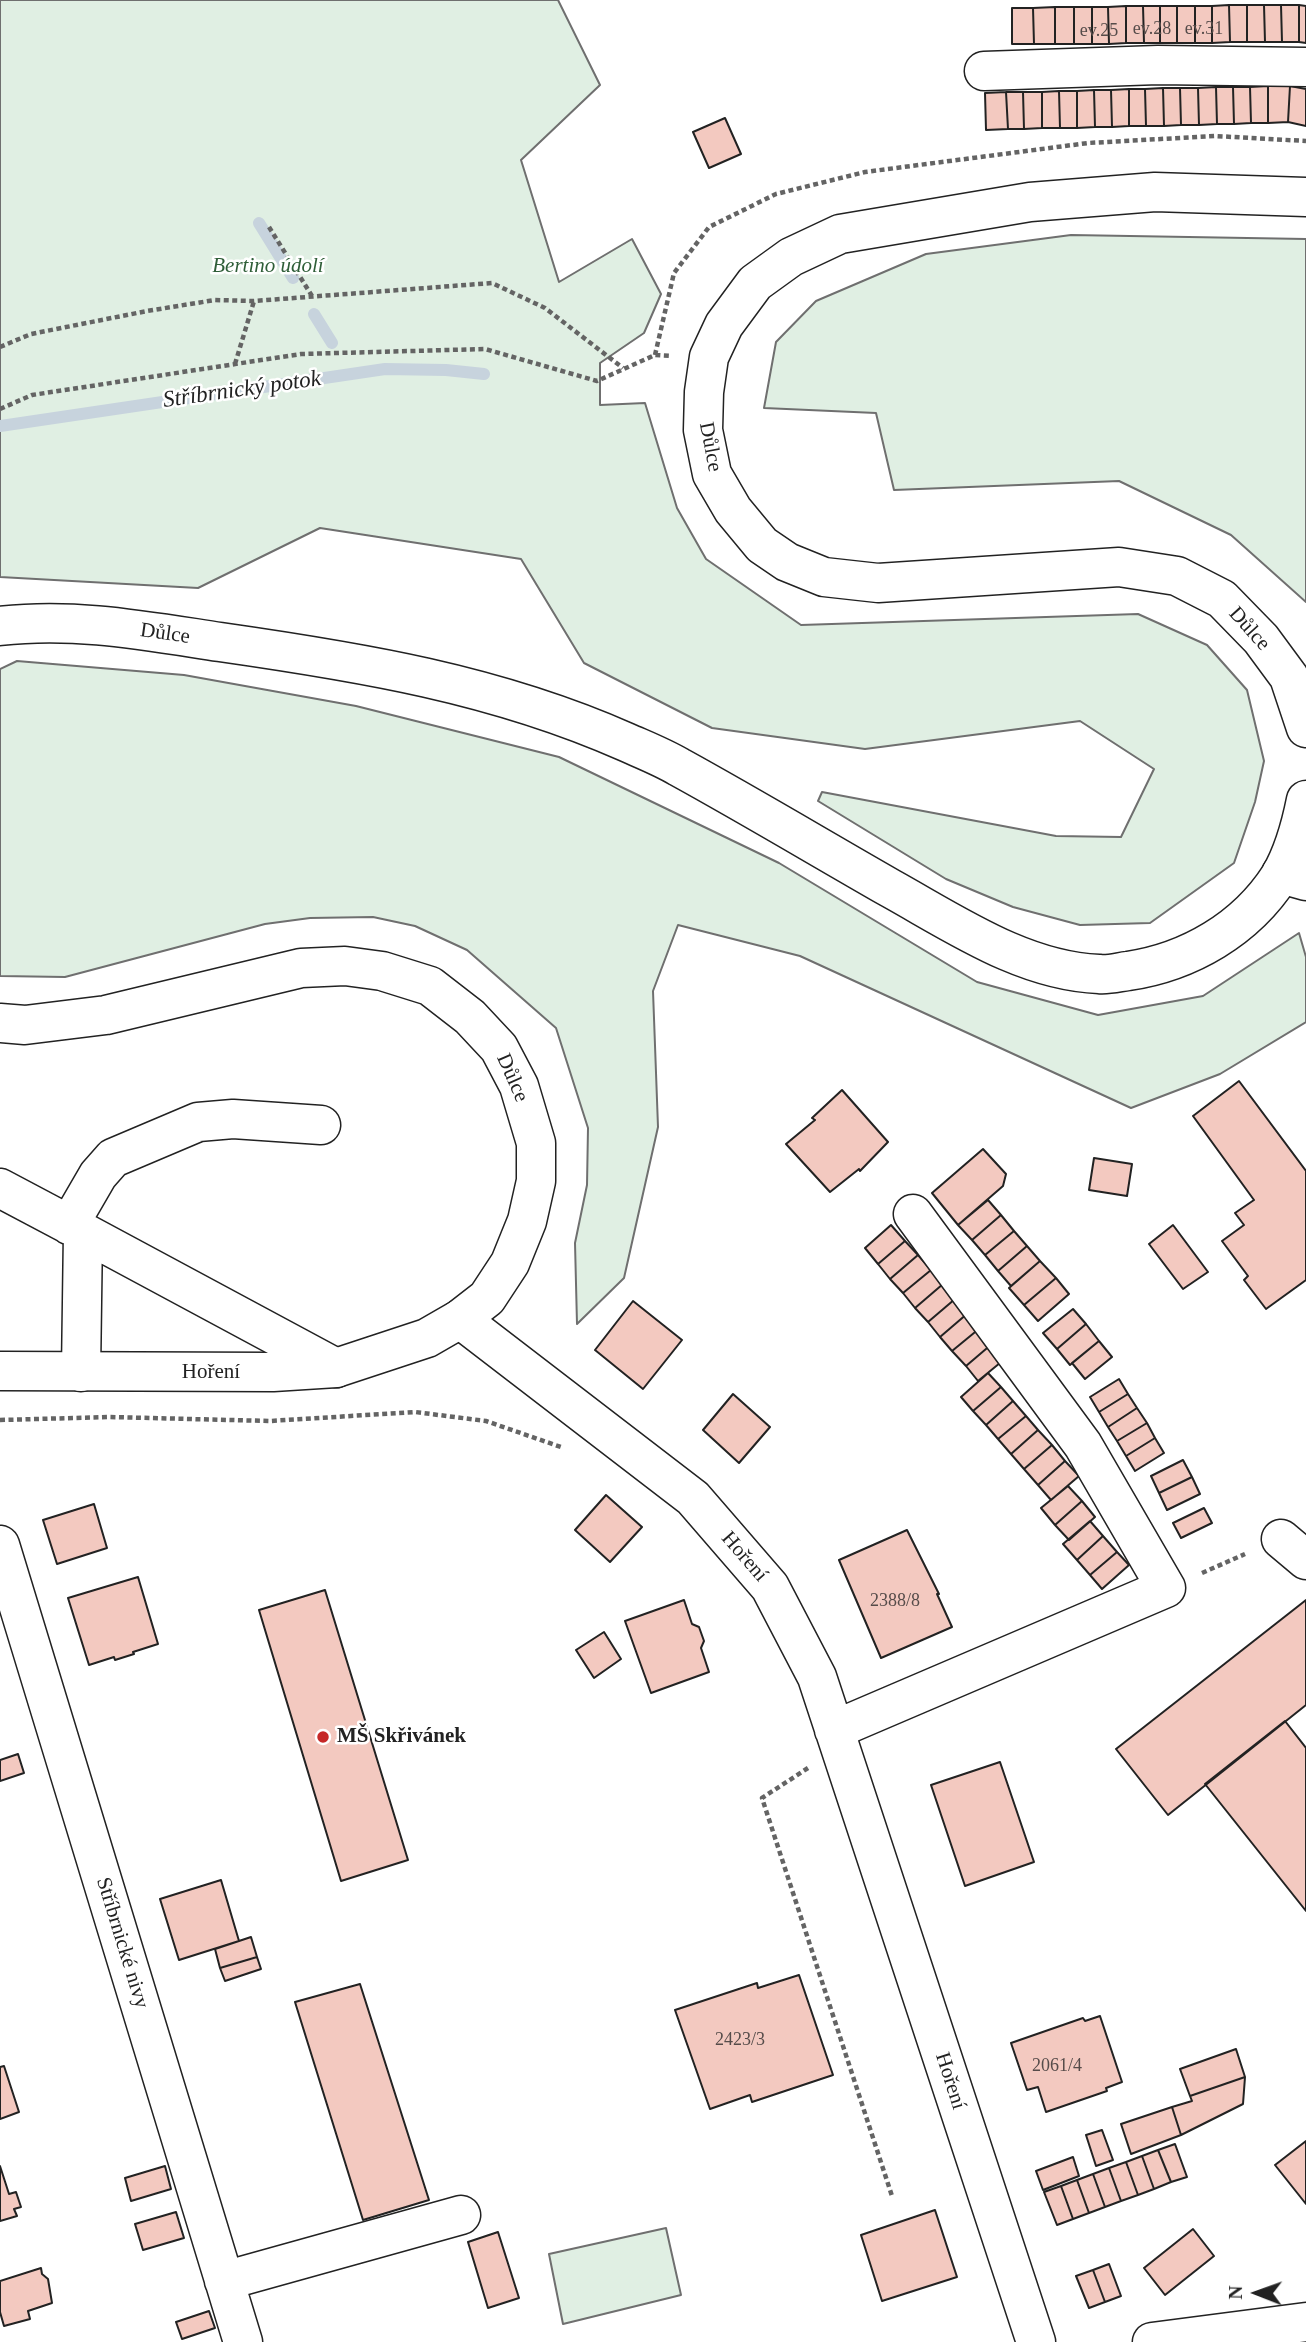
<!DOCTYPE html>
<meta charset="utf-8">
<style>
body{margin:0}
#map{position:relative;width:1306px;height:2342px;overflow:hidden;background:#fff;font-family:Georgia,serif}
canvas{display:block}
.north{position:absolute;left:1222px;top:2258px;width:70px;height:70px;-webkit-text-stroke:5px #fff;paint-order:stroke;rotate:271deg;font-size:19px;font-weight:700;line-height:28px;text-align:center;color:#222}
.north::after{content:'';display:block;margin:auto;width:24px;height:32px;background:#222;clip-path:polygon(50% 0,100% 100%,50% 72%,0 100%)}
</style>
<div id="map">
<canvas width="1306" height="2342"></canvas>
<div class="north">N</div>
</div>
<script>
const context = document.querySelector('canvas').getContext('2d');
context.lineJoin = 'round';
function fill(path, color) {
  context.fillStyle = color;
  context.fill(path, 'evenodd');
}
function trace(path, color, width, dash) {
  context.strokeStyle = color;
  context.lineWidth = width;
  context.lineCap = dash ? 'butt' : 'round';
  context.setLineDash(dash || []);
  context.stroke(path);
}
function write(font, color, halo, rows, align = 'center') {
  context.font = font + ' Georgia,serif';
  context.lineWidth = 5;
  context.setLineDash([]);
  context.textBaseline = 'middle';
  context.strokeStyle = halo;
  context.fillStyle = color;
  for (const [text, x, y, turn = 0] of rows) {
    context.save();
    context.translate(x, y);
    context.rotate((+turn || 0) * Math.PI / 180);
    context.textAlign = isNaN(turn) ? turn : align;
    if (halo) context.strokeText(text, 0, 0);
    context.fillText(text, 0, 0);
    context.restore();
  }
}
const green = new Path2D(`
 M0,0h558l42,85 -79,75 38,122 73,-43 29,55 -17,39 -44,30v42l45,-2 32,105 29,51 95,66 337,-11 69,31 40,45 17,71 -9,41 -21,61 -84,60 -70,2 -67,-18 -67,-28 -128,-78 4,-9 234,44 65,1 33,-68 -74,-48 -215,28 -153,-21 -128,-65 -63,-104 -201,-31 -122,60 -198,-11z
 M1071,235l235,4v363l-75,-67 -112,-54 -225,9 -18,-77 -112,-5 12,-66 40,-41 110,-47z
 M17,661l167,14 172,31 203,51 220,106 198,119 121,33 105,-19 96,-63 7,24v65l-86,52 -89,34 -331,-152 -122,-31 -25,66 5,136 -34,151 -47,46 -2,-81 12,-58 1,-57 -32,-100 -89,-78 -52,-24 -42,-9 -63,1 -45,6 -200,53 -65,-1v-307z
 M666,2228l15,67 -118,29 -14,-70z`);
fill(green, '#e0efe3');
trace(green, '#6f6f6f', 2);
trace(new Path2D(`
 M259,223l34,55
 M314,314l18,29
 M0,426l385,-57 61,1 38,4`), '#c7d3dd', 12);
const building = new Path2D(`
 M1229,5l1,37 -18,1v-37z
 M1229,5h18v37h-17z
 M1247,5h17l1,37h-18z
 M1264,5h17l1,37h-17z
 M1281,5h18v37h-17z
 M1299,5l7,1v37l-7,-1z
 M1126,6v37l-17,1 -1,-37z
 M1126,6h17l1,37h-18z
 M1143,6h17v37h-16z
 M1160,6h17v37h-17z
 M1177,6h18v37h-18z
 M1195,6h17v37h-17z
 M1055,7h19v37h-19z
 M1055,7v37h-21l-1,-36z
 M1074,7h18v37h-18z
 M1092,7h16l1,37h-17z
 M1012,8h21l1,36h-22z
 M1268,86h22l-2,36 -20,1z
 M1268,86v37h-17l-1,-36z
 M1290,86l16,3v37l-18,-4z
 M1216,87l1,37 -18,1 -1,-37z
 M1216,87h17l1,37h-17z
 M1233,87h17l1,36 -17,1z
 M1163,88h17l1,37 -17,1z
 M1163,88l1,38h-18l-1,-37z
 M1180,88h18l1,37h-18z
 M1129,89v37l-17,1 -1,-37z
 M1129,89h16l1,37h-17z
 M1094,90l1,37 -18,1v-37z
 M1094,90h17l1,37h-17z
 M1059,91h18v37h-17z
 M1059,91l1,37h-18v-36z
 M1006,92h17l1,37h-16z
 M1006,92l2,37 -22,1 -1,-37z
 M1023,92h19v36l-18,1z
 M725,118l16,36 -32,14 -16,-36z
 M1239,1081l67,90v109l-40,29 -22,-29 4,-4 -26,-35 22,-16 -9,-12 19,-13 -61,-84z
 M842,1090l46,52 -28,29 -1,-2 -29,23 -44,-48 29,-24 -3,-2z
 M983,1149l23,25 -3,12 -45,39 -26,-32z
 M1094,1158l38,6 -5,32 -38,-6z
 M988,1200l13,15 -29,25 -14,-15z
 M1001,1215l13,16 -29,24 -13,-15z
 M891,1225l14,16 -27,23 -13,-16z
 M1173,1225l35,47 -25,17 -34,-45z
 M1014,1231l13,15 -29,25 -13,-16z
 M905,1241l13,14 -28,24 -12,-15z
 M1027,1246l13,15 -29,25 -13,-15z
 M918,1255l13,15 -28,23 -13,-14z
 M1040,1261l16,17 -32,27 -15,-17z
 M931,1270l12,14 -28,24 -12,-15z
 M1056,1278l13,16 -31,27 -14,-16z
 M943,1284l12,15 -27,23 -13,-14z
 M955,1299l13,14 -28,24 -12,-15z
 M633,1301l49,39 -39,49 -48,-39z
 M1073,1309l13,15 -29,25 -14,-16z
 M968,1313l12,15 -28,23 -12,-14z
 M1086,1324l13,17 -29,24 -13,-16z
 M980,1328l13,15 -27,23 -14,-15z
 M1099,1341l13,16 -27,22 -13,-16z
 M993,1343l13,15 -28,23 -12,-15z
 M988,1373l13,14 -28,24 -12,-14z
 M1119,1379l9,15 -29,18 -9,-15z
 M1001,1387l12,14 -27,24 -13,-14z
 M733,1394l37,33 -31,36 -36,-33z
 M1128,1394l9,14 -29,19 -9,-15z
 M1013,1401l13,15 -28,23 -12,-14z
 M1137,1408l10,15 -30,18 -9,-14z
 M1026,1416l12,14 -27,24 -13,-15z
 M1147,1423l8,15 -29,18 -9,-15z
 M1038,1430l14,15 -28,24 -13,-15z
 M1155,1438l9,15 -29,18 -9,-15z
 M1052,1445l13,16 -27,24 -14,-16z
 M1183,1460l9,17 -33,16 -8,-17z
 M1065,1461l14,15 -28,24 -13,-15z
 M1192,1477l8,17 -33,16 -8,-17z
 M1068,1486l14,15 -27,24 -14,-17z
 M606,1495l36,32 -32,35 -35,-32z
 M1082,1501l13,16 -26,23 -14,-15z
 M94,1504l13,44 -50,16 -14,-44z
 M1204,1508l8,15 -31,15 -8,-15z
 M1090,1521l13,15 -26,24 -14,-16z
 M907,1530l32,64h-2l15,33 -71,31 -42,-98z
 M1103,1536l14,16 -27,23 -13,-15z
 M1117,1552l12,13 -27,24 -12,-14z
 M138,1577l20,67 -25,8 1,2 -19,6 -1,-3 -25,8 -21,-67z
 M325,1590l83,270 -67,21 -82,-271z
 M684,1600l8,24 7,3 5,14 -3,7 8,24 -58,21 -26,-72z
 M1306,1600v105l-138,110 -52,-66z
 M604,1632l17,27 -27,19 -18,-28z
 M1285,1721l21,27v163l-101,-127z
 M18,1754l6,19 -24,8v-21z
 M1000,1762l34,100 -69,24 -34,-101z
 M221,1880l18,61 -60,19 -19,-61z
 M251,1937l6,20 -37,11 -5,-19z
 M257,1957l4,12 -36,12 -5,-13z
 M799,1975l34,100 -81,27 -2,-7 -40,14 -35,-99 82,-27 1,5z
 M360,1984l69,216 -66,20 -68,-218z
 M1100,2016l22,66 -16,6 1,3 -61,21 -8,-25 -11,3 -16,-47 72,-25 2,3z
 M1236,2049l9,28 -55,19 -10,-27z
 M4,2066l15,46 -19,7v-52z
 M1245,2077l-2,27 -62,31 -9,-28 20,-6 -2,-5z
 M1172,2107l9,28 -50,19 -10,-30z
 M1102,2130l11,30 -17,6 -10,-31z
 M1306,2141v63l-31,-39z
 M1175,2144l12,33 -16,5 -13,-32z
 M1158,2150l13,32 -17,7 -12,-33z
 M1142,2156l12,33 -16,6 -12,-33z
 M1073,2157l6,19 -36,14 -7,-19z
 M1126,2162l12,33 -17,6 -12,-33z
 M0,2166l9,28 7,-2 5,15 -7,2 3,7 -17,5z
 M165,2166l6,23 -40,12 -6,-23z
 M1109,2168l12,33 -16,6 -12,-33z
 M1093,2174l12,33 -16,6 -12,-33z
 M1077,2180l12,33 -16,6 -12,-33z
 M1061,2186l12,33 -16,6 -13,-33z
 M935,2210l22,67 -75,24 -21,-66z
 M176,2212l8,26 -41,12 -8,-26z
 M1193,2229l21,27 -49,39 -21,-27z
 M498,2232l21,66 -31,10 -20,-66z
 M1109,2264l12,32 -16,6 -12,-32z
 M41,2268l1,6 6,5 4,24 -24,8 2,8 -26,7 -4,-14v-31z
 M1093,2270l12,32 -16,6 -13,-32z
 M209,2311l6,17 -33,11 -6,-17z`);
fill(building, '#f3c9c0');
trace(building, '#222', 2);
const minor = new Path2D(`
 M984,71l174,-6 148,2
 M1281,874l25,7
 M0,1188l83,44 -2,140
 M69,1225l29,-50 15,-17 85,-36 35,-3 88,6
 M83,1232l253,136
 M460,1319l233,179 77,89 47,90 219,665
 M1281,1539l25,21
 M0,1545l243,797
 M834,1730l332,-142 -83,-143 -170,-231
 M224,2281l237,-66
 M1152,2342l154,-20`);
const major = new Path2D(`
 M1306,197l-151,-5 -125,10 -190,32 -49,23 -36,26 -31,42 -15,32 -5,35 -1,38 9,44 21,36 29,35 25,17 37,15 54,6 241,-16 58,9 45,23 39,40 28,38 17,51
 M0,626c74,-9 147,5 220,16 140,20 275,42 406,100 18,8 36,15 53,25 71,39 141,81 211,121 65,36 133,83 209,86 10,1 20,-2 29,-3 61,-9 118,-42 152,-95 13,-22 21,-51 26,-76
 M0,1023l25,2 81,-10 195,-47 44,-2 37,5 48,15 40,31 29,31 20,38 17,57v38l-9,40 -17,42 -23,35 -27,21 -33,19 -91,30 -63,4 -273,-1`);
trace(minor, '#222', 41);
trace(major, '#222', 41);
trace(new Path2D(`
 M269,227l43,69
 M0,347l31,-13 116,-23 68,-11 39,1 238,-18 53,25 78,60
 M655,355l19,-82 35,-46 67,-33 89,-22 223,-29 127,-7 91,5
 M235,364l19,-63
 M0,409l32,-14 269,-41 184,-5 112,32 58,-26 17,1
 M0,1420l110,-3 160,4 145,-9 71,9 75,26
 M1202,1573l43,-19
 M808,1768l-46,30 130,398`), '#646464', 4.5, [5, 3.5]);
trace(minor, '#fff', 38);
trace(major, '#fff', 38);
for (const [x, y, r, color] of [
 [323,1737,7,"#c62828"]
]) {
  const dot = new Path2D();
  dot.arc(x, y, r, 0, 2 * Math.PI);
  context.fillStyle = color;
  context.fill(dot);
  trace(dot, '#fff', 2.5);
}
write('18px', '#564c4a', null, [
 ["ev.28",1152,29],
 ["ev.31",1204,29],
 ["ev.25",1099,31],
 ["2388/8",895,1601],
 ["2423/3",740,2040],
 ["2061/4",1057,2066]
]);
write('italic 21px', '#2f5e38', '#fff', [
 ["Bertino údolí",268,266]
]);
write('21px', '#222', '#fff', [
 ["Důlce",710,447,79],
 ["Důlce",1249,629,48],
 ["Důlce",165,634,8],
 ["Důlce",512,1078,66],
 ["Hoření",211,1372],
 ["Hoření",744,1557,49],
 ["Stříbrnické nivy",122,1943,73],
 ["Hoření",950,2081,72]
]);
write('bold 21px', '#222', '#fff', [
 ["MŠ Skřivánek",337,1737]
], 'left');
write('italic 23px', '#222', '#fff', [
 ["Stříbrnický potok",242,390,-8]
]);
</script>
